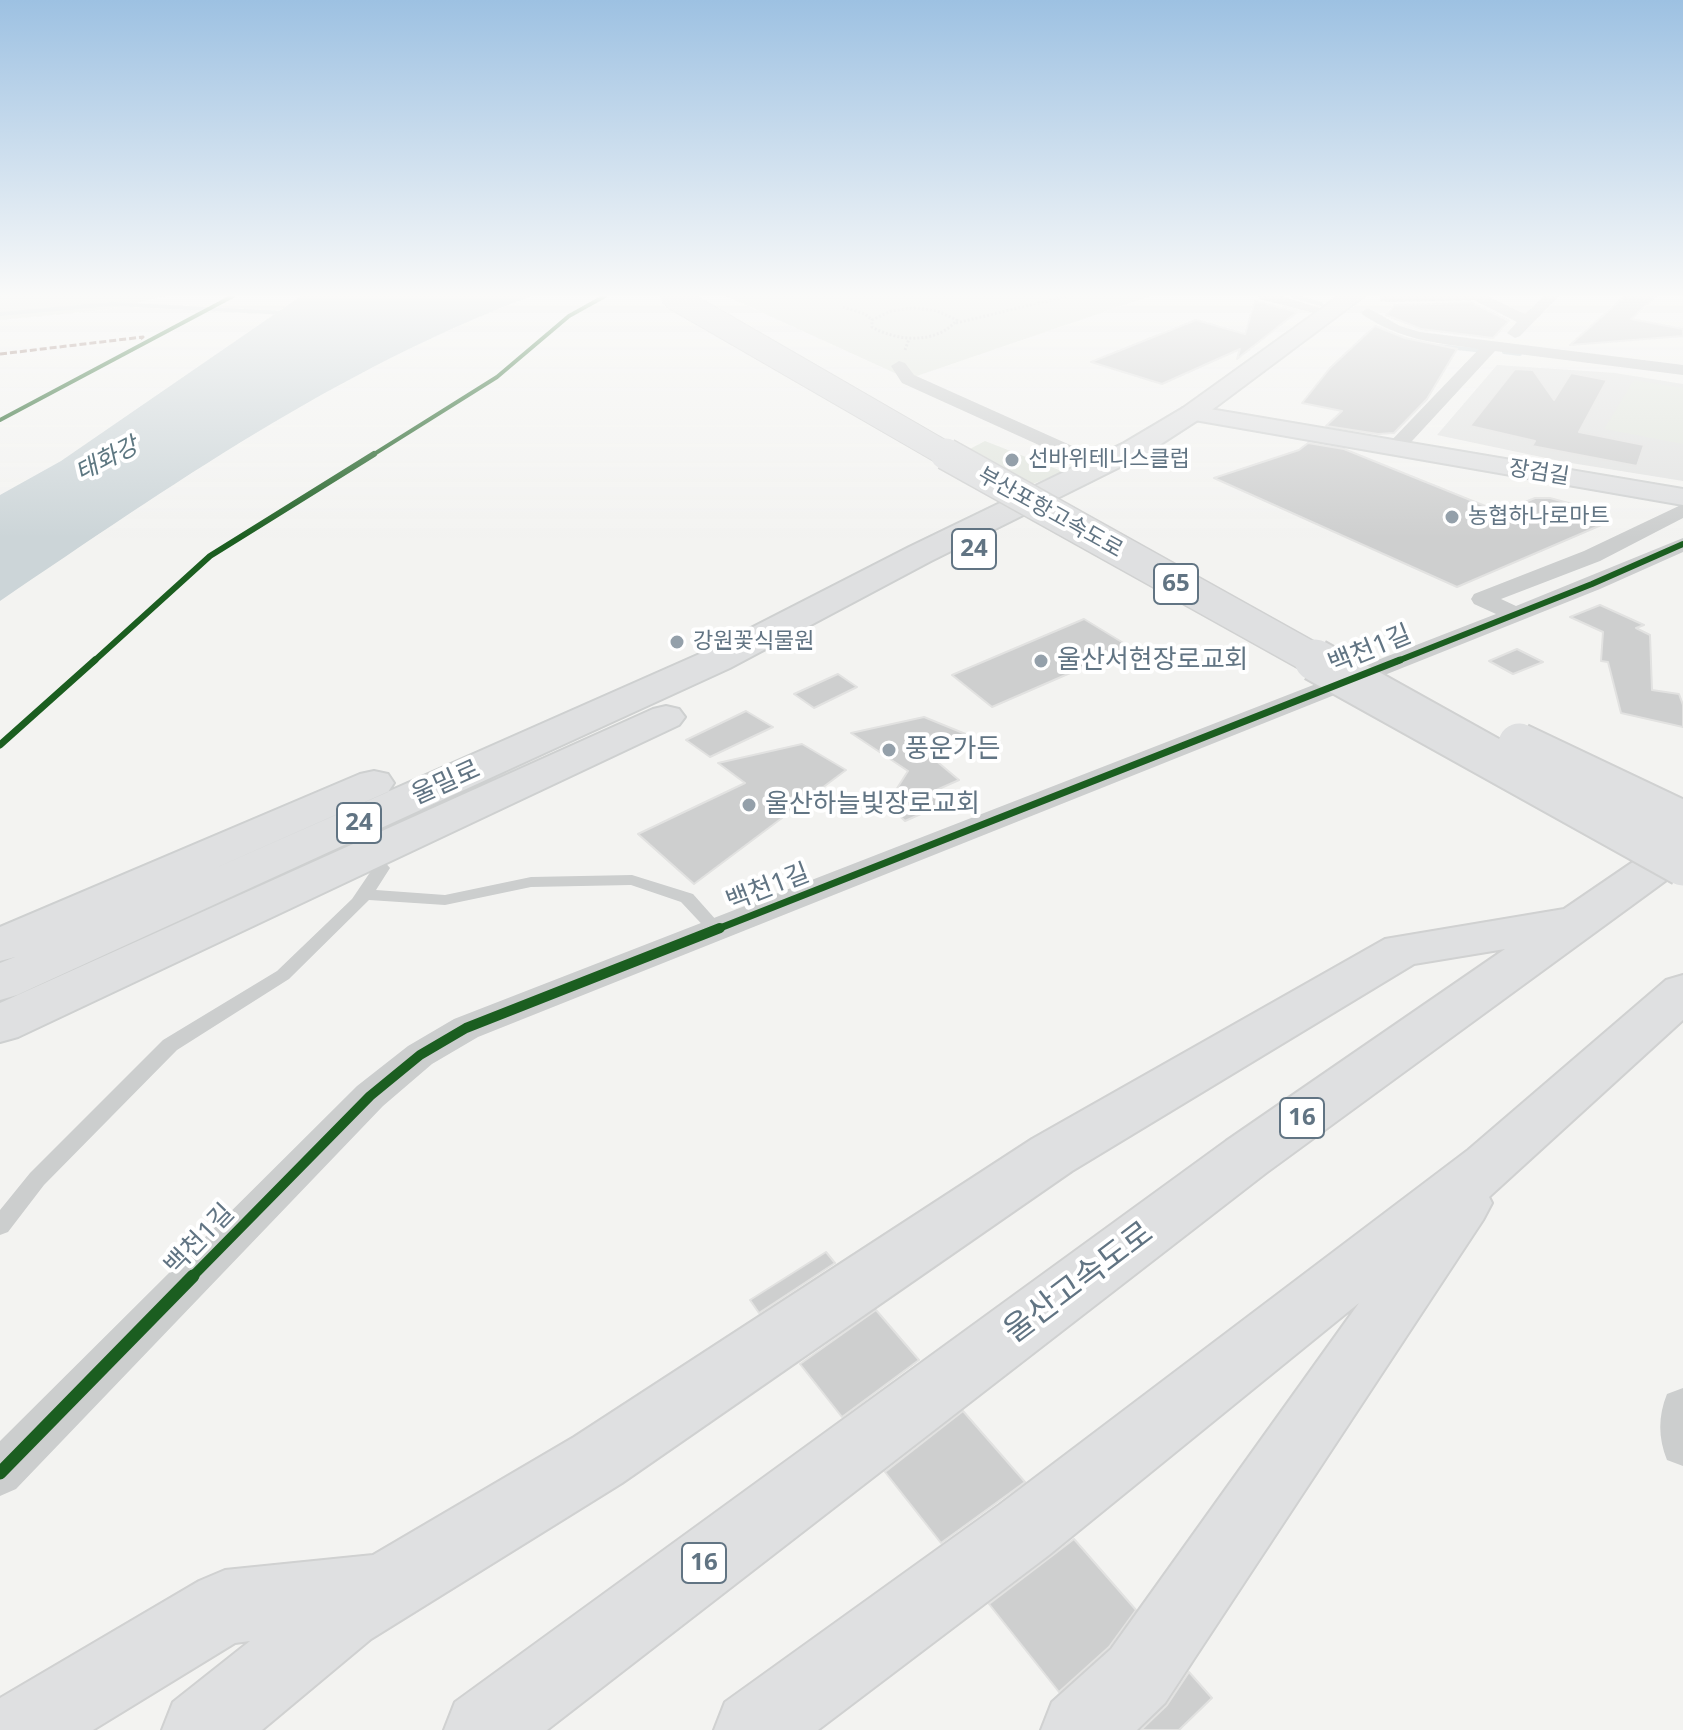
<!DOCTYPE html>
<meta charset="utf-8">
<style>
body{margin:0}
canvas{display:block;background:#f3f3f1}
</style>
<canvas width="1683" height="1730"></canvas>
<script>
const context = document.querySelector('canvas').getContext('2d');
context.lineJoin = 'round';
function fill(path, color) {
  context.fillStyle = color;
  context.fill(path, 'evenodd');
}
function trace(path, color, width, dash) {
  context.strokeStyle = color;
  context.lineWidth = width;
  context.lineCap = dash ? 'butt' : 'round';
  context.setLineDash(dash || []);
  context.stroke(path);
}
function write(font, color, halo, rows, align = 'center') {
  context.font = font + ' "Noto Sans","Noto Sans KR",sans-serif';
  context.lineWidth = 8;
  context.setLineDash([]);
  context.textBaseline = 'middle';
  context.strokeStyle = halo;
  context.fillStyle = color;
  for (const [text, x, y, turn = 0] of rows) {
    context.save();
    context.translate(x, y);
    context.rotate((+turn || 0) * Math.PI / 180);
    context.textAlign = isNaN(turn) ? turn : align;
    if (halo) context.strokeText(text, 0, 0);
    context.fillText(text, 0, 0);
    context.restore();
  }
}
fill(new Path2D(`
 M1497,365l118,8 68,11v97l-118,-19 -128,-27z`), '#e2e3e2');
fill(new Path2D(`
 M0,296h166l-62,14 -104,10z
 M726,296h424l-242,83z
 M1634,380l49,8v56l-79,-15z
 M985,441l79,31 -34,13 -60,-36z`), '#e2e6df');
fill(new Path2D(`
 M301,296h230c-197,75 -358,188 -531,305v-106l61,-34z`), '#ccd5d8');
trace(new Path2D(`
 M1293,296l28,8
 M0,314l112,-10 174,9
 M1438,346l47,5
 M1504,352l16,2`), '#ccd5d8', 4);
const building = new Path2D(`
 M1625,296h31l-25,23 52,10v7l-113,9z
 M1255,301l42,11 -60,47 3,-10 -78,35 -71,-22 105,-42 49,14z
 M1473,303l36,18 -16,17 -72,-9 -35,-14 9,-10z
 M1375,326l30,12 52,11 -30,50 -33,34 -16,1 -52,-8 16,-15 -40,-8 28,-35z
 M1515,369l18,1 21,30 17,-27 36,7 -28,52 65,13 -7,21 -105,-20 3,-5 -65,-15z
 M1308,443l36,6 156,63 35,-14h15l33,9 23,16 -149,64 -243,-109 85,-28z
 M1600,605l44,20 -8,3 14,7 2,55 27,4 4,11v22l-62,-14 -13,-51 -7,-1 2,-29 -33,-15z
 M1084,619l46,28 -138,60 -40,-32z
 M1517,649l26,13 -30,12 -24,-13z
 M838,674l19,13 -43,21 -20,-14z
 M746,711l27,16 -63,30 -24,-17z
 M924,717l44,18 -46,14 37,31 -27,12 14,11 -41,18 -18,-17 21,-33 -57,-38z
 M802,744l44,26 -152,114 -56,-50 107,-51 -27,-20z
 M826,1252l9,11 -76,50 -9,-13z
 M876,1310l43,50 -77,57 -42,-53z
 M963,1411l62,71 -84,61 -56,-71z
 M1074,1539l62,71 -27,37 -50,45 -70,-88z
 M1189,1672l23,26 -33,32h-38l26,-25z`);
fill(building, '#cecfcf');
trace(building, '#e2e2e1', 2);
const secondary = new Path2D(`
 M1192,406l491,83v16l-500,-87 -3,-5 3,-5z`);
const primary = new Path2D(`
 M1339,296h25l-163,122 -57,37 -213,106 -201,107 -713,327 -17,5v-37l15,-6 -15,4v-34l360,-153 14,-3 14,3 6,9 -6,9 -193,85 509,-225 205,-105 215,-104 59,-35z
 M666,706l13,3 6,8 -6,8 -661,312 -18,5v-39l653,-294z`);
const motorway = new Path2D(`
 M1683,834v34l-417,305 -719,557h-103l11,-28 771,-561 279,-192 -91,15 -342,207 -450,312 -251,156 -109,91h-100l11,-28 77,-61 -15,2 -142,87h-93v-32l199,-117 26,-11 148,-15 201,-118 458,-298 353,-200 179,-30 104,-71z
 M1683,975v45l-194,177 3,6 -9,17 -318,483 -28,27h-96l11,-28 59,-53 248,-346 -310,252 -231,175h-104l11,-28 274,-197 469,-355 198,-170z`);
trace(secondary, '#cfd1d1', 4);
trace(primary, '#ced0d0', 4);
trace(motorway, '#d0d1d1', 4);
trace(new Path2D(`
 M843,307l22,7 7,6
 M914,308l23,3 20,9c-20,24 -59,22 -85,7v-7l19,-9z
 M956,323l112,-27
 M905,350l4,-11`), '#cacbcb', 3, [2, 2]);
fill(new Path2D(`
 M369,849l6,2 15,17 -14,22 69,5 86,-18 101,-2 61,19 32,36 -8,6 -6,-2 -30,-32 -50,-17 -100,2 -86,18 -76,-5 -80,79 -112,71 -133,135 -36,47 -8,3v-25l30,-37 133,-133 114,-69 75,-72 21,-31 -12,-14z`), '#cccece');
fill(new Path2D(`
 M1258,296h23l55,17 -7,4 -69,-18z
 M1380,296h107l38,18 19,-18h15l-39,40 -5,2 -8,-5 10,-11 -43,-22 -88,2 -5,-1z
 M1368,308l32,18 20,6 263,33v10l-188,-24 -94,102 -7,2 -9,-6 2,-4 92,-96c-47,-7 -75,-8 -116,-34l-2,-3z
 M899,361l6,2 9,12 194,87 3,4 -3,4h-14l-192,-87 -11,-17z
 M1683,504v14l-83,43 -99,38 15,7 167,-68v14l-83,37 -1122,448 -46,27 -49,42 -367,383 -16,7v-55l357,-355 51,-40 46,-27 1042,-405 -22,-10 -3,-5 3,-5 110,-43z
 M1683,1388v78l-16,-6c-9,-22 -9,-44 0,-66z`), '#cccece');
fill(secondary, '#dfe0e1');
fill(primary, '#dfe0e1');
fill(motorway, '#dfe0e1');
const motorwayBridgeFar2 = new Path2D(`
 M672,296l277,160`);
const motorwayBridgeFar1 = new Path2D(`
 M946,454l373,208`);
const motorwayBridge = new Path2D(`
 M1315,660l368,205
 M1519,744l164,78`);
trace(motorwayBridgeFar2, '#d0d1d1', 26, []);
trace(motorwayBridgeFar1, '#d0d1d1', 34, []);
trace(motorwayBridge, '#d0d1d1', 45, []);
trace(motorwayBridgeFar2, '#dfe0e1', 24);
trace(motorwayBridgeFar1, '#dfe0e1', 31);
trace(motorwayBridge, '#dfe0e1', 41);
trace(new Path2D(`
 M0,354l143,-17 -3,2`), '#8d6e63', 3, [7, 3]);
trace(new Path2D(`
 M0,420l233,-124
 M371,456l126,-79 72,-61 36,-20`), '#1b5e20', 4);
trace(new Path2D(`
 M93,662l117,-106 164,-102
 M1395,662l197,-78 91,-40`), '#1b5e20', 6);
trace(new Path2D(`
 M0,745l95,-85
 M715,930l685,-270`), '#1b5e20', 7);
trace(new Path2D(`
 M191,1278l179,-182 50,-41 46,-27 254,-100`), '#1b5e20', 10);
trace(new Path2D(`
 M0,1473l193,-197`), '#1b5e20', 13);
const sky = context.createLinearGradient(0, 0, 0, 538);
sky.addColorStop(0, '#9dc1e2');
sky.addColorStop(0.55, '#fafaf9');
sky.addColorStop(1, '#fafaf900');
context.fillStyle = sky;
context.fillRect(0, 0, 1683, 538);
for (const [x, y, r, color] of [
 [1012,460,8,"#94a0aa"],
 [1452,517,8,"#94a0aa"],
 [677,642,8,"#94a0aa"],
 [1041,661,8,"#94a0aa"],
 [889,750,8,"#94a0aa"],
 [749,805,8,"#94a0aa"]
]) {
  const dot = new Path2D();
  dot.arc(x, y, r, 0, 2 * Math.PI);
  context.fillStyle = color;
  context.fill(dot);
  trace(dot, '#fff', 3);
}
write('22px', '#617483', '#fff', [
 ["선바위테니스클럽",1028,460],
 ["농협하나로마트",1468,517],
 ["강원꽃식물원",693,642]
], 'left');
write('22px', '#617483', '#fff', [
 ["장검길",1539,473,9],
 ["부산포항고속도로",1050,513,29]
]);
write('italic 24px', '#5d7781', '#fff', [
 ["태화강",107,460,-27]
]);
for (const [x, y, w] of [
 [974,549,44],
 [1176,584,44],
 [359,823,44],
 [1302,1118,44],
 [704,1563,44]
]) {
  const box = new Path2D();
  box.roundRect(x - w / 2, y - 20, w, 40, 6);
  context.fillStyle = '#fff';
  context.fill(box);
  trace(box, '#617483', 2);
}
write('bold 24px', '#617483', null, [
 ["24",974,549],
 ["65",1176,584],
 ["24",359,823],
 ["16",1302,1118],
 ["16",704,1563]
]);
write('26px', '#617483', '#fff', [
 ["백천1길",1370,650,-22],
 ["울밀로",446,783,-24],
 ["백천1길",768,888,-21],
 ["백천1길",200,1240,-46]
]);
write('26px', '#617483', '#fff', [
 ["울산서현장로교회",1057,661],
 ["풍운가든",905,750],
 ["울산하늘빛장로교회",765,805]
], 'left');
write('32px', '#617483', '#fff', [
 ["울산고속도로",1079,1283,-37]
]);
</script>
